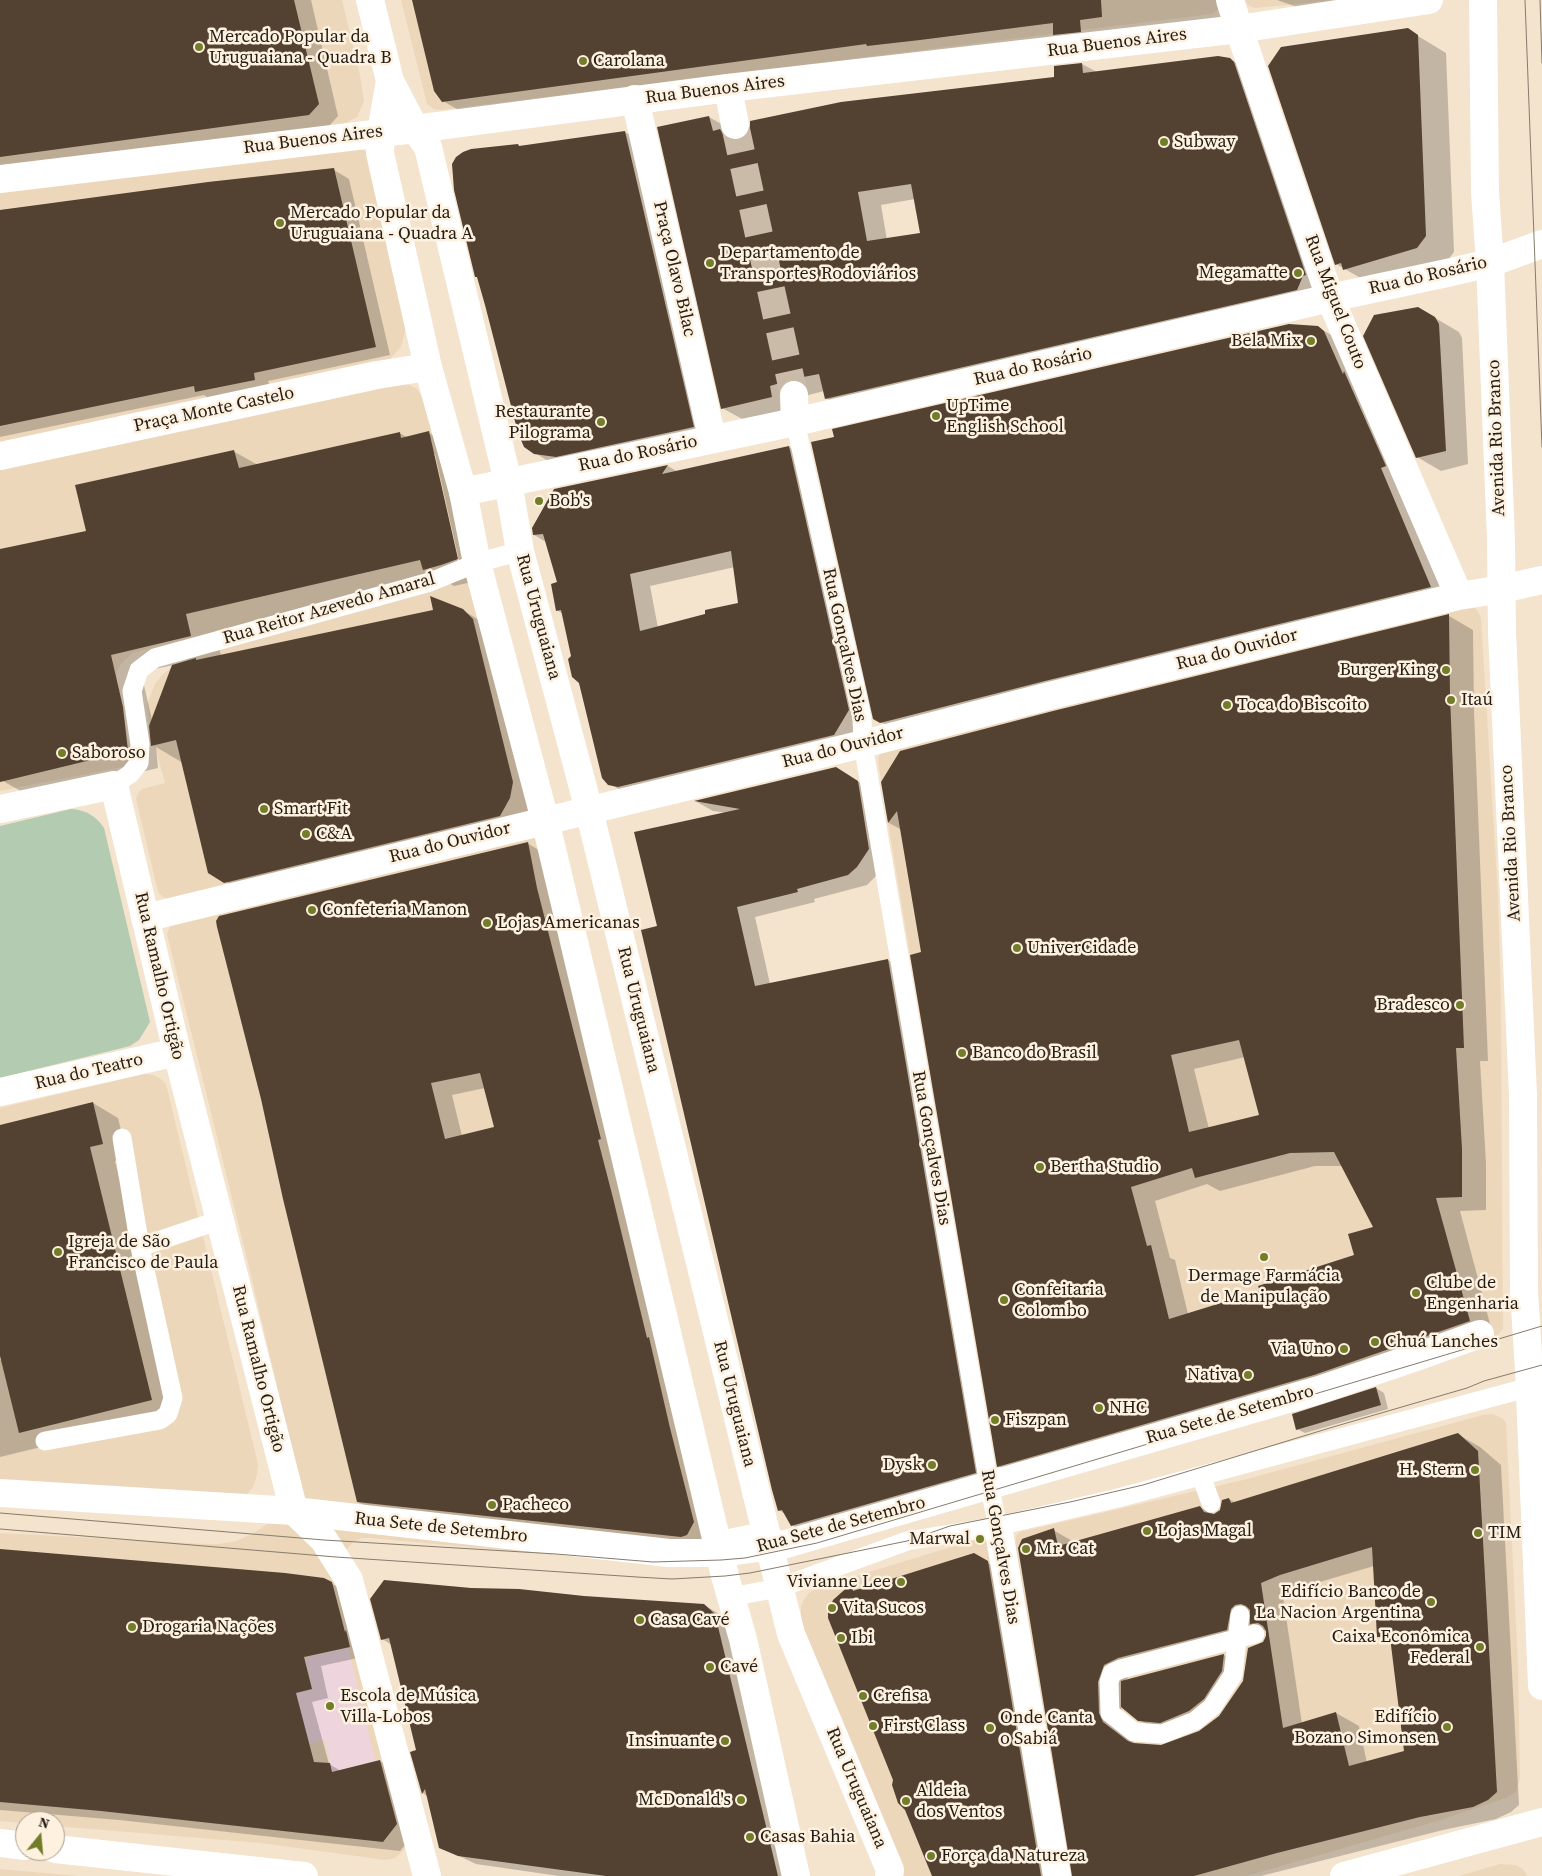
<!DOCTYPE html>
<meta charset="utf-8">
<style>
body{margin:0}
#map{position:relative;width:1542px;height:1876px;overflow:hidden;background:#f4e3cd;font-family:"Source Serif 4",serif}
canvas{display:block}
.north{position:absolute;left:15px;top:1811px;width:50px;height:50px;box-sizing:border-box;background:#fef1df;border:1px solid #a69c8e;border-radius:50%;rotate:17deg;font-size:14px;font-weight:700;line-height:20px;text-align:center;color:#221c14}
.north::after{content:'';display:block;margin:auto;width:18px;height:22px;background:#727d29;clip-path:polygon(50% 0,100% 100%,50% 72%,0 100%)}
</style>
<div id="map">
<canvas width="1542" height="1876"></canvas>
<div class="north">N</div>
</div>
<script>
const context = document.querySelector('canvas').getContext('2d');
context.lineJoin = 'round';
function fill(path, color) {
  context.fillStyle = color;
  context.fill(path, 'evenodd');
}
function trace(path, color, width, dash) {
  context.strokeStyle = color;
  context.lineWidth = width;
  context.lineCap = dash ? 'butt' : 'round';
  context.setLineDash(dash || []);
  context.stroke(path);
}
function write(font, color, halo, rows, align = 'center') {
  context.font = font + ' "Source Serif 4",serif';
  context.lineWidth = 5;
  context.setLineDash([]);
  context.textBaseline = 'middle';
  context.strokeStyle = halo;
  context.fillStyle = color;
  for (const [text, x, y, turn = 0] of rows) {
    context.save();
    context.translate(x, y);
    context.rotate((+turn || 0) * Math.PI / 180);
    context.textAlign = isNaN(turn) ? turn : align;
    if (halo) context.strokeText(text, 0, 0);
    context.fillText(text, 0, 0);
    context.restore();
  }
}
fill(new Path2D(`
 M0,0h342l18,75 4,26 -7,16 -13,7 -344,41z
 M401,0h822l-5,10 -6,4 -771,96 -7,-1 -7,-5z
 M1244,0h92l-81,8 -6,-2z
 M353,148l10,2 8,5 35,172 -5,20 -12,13 -389,87v-256z
 M406,383l11,6 10,15 101,406 -4,4 -355,86 -6,-3 -5,-5 -22,-93 2,-6 4,-4 23,-6 -16,-57 -2,-22 8,-20 8,-10 11,-8 12,-5 -5,-21 -48,13 -12,11 -4,9 -1,10 14,64 1,10 -3,7 -5,3 -123,24v-324z
 M1461,604l13,3 3,3 4,8 17,277 3,108 2,326 -7,8 -10,5 -484,124 -4,-4 -54,-302 -66,-398 2,-11z
 M537,836l169,707 -29,23 -307,-28h-8l-9,4 -6,7 -4,9 64,287 -5,7 -7,6 -9,2 -126,-17 -205,-17v-5h-30v2l-25,-2v-288l207,11h12l17,-3 16,-7 20,-13 23,-58 -46,-196 -82,-333 3,-7 6,-5z
 M144,1074l9,1 8,4 5,5 92,380 -1,11 -4,12 -8,10 -245,-3v-386z
 M1492,1414l10,4 4,5 12,242 2,114 -5,14 -9,5 -65,22 -194,56h-179l-53,-330 1,-10 4,-4 223,-52 240,-65z
 M984,1537l6,2 56,337h-143l-98,-244 -4,-14v-10l2,-7 6,-8 8,-5z
 M1500,1864l16,1 8,5 3,6h-68z
 M0,1869l78,7h-78z`), '#edd7bb');
fill(new Path2D(`
 M348,1647l27,114 -43,12 -7,-33 -16,4 -15,-51 18,-5 -7,-30z`), '#edd4dd');
fill(new Path2D(`
 M71,809c15,1 25,7 33,19l46,194 -11,18 -9,6 -130,32v-252z`), '#b3cbb0');
fill(new Path2D(`
 M0,0h311l27,116 -9,10 -329,45z
 M414,0h823l-14,20 -756,95 -24,-14z
 M1277,0h67l-47,7z
 M1408,30l38,23 8,199 -9,12 -72,21 -37,-21z
 M1230,59l24,14 75,216 -479,123 -24,-14 -2,-7 -31,8 2,11 -49,11 -24,-13 -13,-291 23,13 2,9 5,2 316,-63 27,-14 15,8zM915,199l7,35 -35,6 -6,-35z
 M625,132l18,11 68,294 -158,27 -18,-11 -17,-308 3,2z
 M334,170l15,9 41,176 -122,26 2,7 -59,12 -7,-5 -204,42v-227z
 M1418,308l41,24 3,6 6,126 -27,7 -24,-14z
 M1317,327l20,11 112,259 -549,136 -26,-15z
 M399,433l8,4 22,-4 30,17 13,132 -18,4 -12,-7 -226,52 5,25 241,-46 31,18 47,188 -284,83 -47,-27 -26,-109 -27,-16 2,21 -125,30 -30,-17 -3,-23v-208l87,-18 146,-81 25,14zM433,454h2l25,111h-2zM173,665l-21,55 -11,-48z
 M789,447l21,12 59,263 -14,25 -227,47 -22,-12 -34,-125 -9,-43 -6,-4 1,-28 -12,-40 -12,-7 21,-45 113,-24 10,6zM735,567l5,37 -82,24 -8,-42z
 M1449,616l24,14 1,81 14,350h-8l6,102v47l-26,1 33,124 -470,145 -25,-14 -76,-513 -20,-123 -13,-7 -7,-40zM1245,1057l16,59 -52,13 -15,-60zM1315,1166h27l33,62 -19,28 -94,35 -74,23 -13,-54 -5,-2 -15,-57 52,-17 13,7z
 M836,768l39,24 12,68 -12,17 -8,8 -53,14 1,3 -60,15 15,67 118,-24 18,11 87,512 -183,53 -18,-11 -7,-11 -6,-4 -120,-583 68,-114 -14,-2 -16,-9z
 M527,843l22,13 159,691 -328,-33 -22,-12 -74,-303zM485,1088l11,40 -34,8 -10,-41z
 M93,1103l25,15 10,40 -13,3 62,253 -177,43v-97l2,-1 -2,-8v-225z
 M1376,1388l8,5 4,16 -83,24 -8,-4z
 M1457,1434l23,13 21,18 18,340 -8,7 -15,7 -53,11 -182,46h-188l-20,-346 23,13 124,-36 15,8 6,-5 8,-11 7,4zM1374,1566l4,70 14,9 13,107 -38,11 -8,-37 -23,-13 -34,11 -19,-128 20,-9zM1253,1623l14,9 -3,11 -20,39 -22,32 -22,18 -34,14 -29,-1 -14,-12 -2,-27 26,19 21,1 43,-23 20,-44 -7,-4 -100,27 6,-7 121,-49z
 M0,1550l323,29 26,14 18,63 -46,10 7,32 -16,4 17,62 12,7 39,-10 17,10 17,63 -14,17 -281,-31 -119,-10z
 M974,1555l37,21 50,300h-127l-39,-96 -44,-195 9,5z
 M584,1598l120,7 17,10 11,9 60,252h-233l-83,-12 -36,-17 -12,-50 -5,-4 -11,-40 5,-2 -25,-106 -10,-6z`), '#0003');
fill(new Path2D(`
 M0,0h294l25,104 -10,11 -309,42z
 M412,0h689l1,17 -22,3 1,12 -28,3v-12l-133,17 -53,6 -1,-2 -424,58 -8,-11z
 M1408,28l10,7 8,201 -9,12 -74,22 -2,-7 -6,2 -67,-199 13,-19z
 M1218,56l12,2 4,4 72,213 -3,1 -6,14 -472,109 -6,-25 -26,5 -23,7 2,11 -51,12 -64,-282 52,-11 4,15 7,-2 4,7 5,4h8l8,-3 5,-6v-10l91,-19 213,-25v-11l28,-3 1,10zM911,184l9,49 -53,8 -9,-49z
 M625,131l69,296 -138,30 -22,-3 -10,-7 -6,-14 -33,-128 -8,-28h-2l-21,-87 -2,-26 4,-7 7,-5 8,-3 47,-5 1,2z
 M334,168l42,179 -122,26 1,7 -60,12 -1,-6 -194,40v-216l208,-28z
 M1418,307l17,10 4,7 7,127 -30,7 -53,-122 11,-21z
 M1289,324l29,2 6,5 19,43 1,-3 42,95 -5,2 50,119 -386,94 -165,42 -7,-4 -62,-277 23,-5 -2,-8z
 M429,431l29,128 -17,6 -18,5 -3,-10 -234,54 5,22 -80,19 12,52 5,44 -128,31v-233l86,-18 -11,-46 159,-35 5,18 161,-36 1,6z
 M789,446l60,264 -15,25 -216,52 -10,-2 -6,-7 -23,-95 -7,-6 -4,-18 3,-3 -10,-46 -5,1 -5,-27 6,-2 -14,-48 -10,1 -1,-7 22,-39 114,-24 -6,9zM731,551l7,52 -33,7v4l-65,17 -10,-57z
 M430,596l33,13 10,10 40,163 -3,16 -10,18 -276,67 -16,-10 -32,-133 -25,6 -2,-20 23,-61 24,-7v2l237,-50z
 M1449,614l1,82 14,352h-8l6,101v48l-26,1 34,123 -156,54 -317,92 -87,-512 11,-3 -24,-141 -9,12 -7,-41 19,-31 153,-40zM1239,1040l20,75 -70,17 -18,-77zM1334,1152l39,75 -25,7 6,21 -96,31 2,5 -91,28 -18,-74 -4,1 -16,-59 61,-19 3,10 95,-25z
 M836,767l22,14 11,68 -12,18 -9,8 -51,14 1,3 -61,15 18,79 133,-27 88,514 -185,53 -9,-16 -4,1 -6,-21 -131,-560 16,-4 -23,-94 106,-23 -46,-8z
 M528,842l9,46 64,251 -3,1 15,58 34,140 2,-1 21,91 24,94 -7,13 -6,2 -324,-35 -74,-303 -22,-100 -44,-172 -1,-6 3,-5zM480,1073l14,54 -49,12 -14,-56z
 M93,1102l10,42 -13,3 62,253 -133,33 -19,-77v-231z
 M1376,1387l5,18 -85,25 -4,-16z
 M1458,1433l20,18 19,341 -9,8 -15,7 -53,10 -143,36 -83,23h-122l-54,-328 4,-9 32,-11 4,18 142,-40 4,6 10,2 6,-4 2,-10 7,-2 2,5zM1372,1547l5,90h13l14,114 -55,15 -13,-54 -53,16 -22,-145 19,-8zM1241,1604l5,2 4,4v14l8,-1 5,3 3,5v5l-3,6 -15,6 -5,33 -24,35 -20,15 -38,14 -28,-2 -5,-2 -25,-19 -4,-9 -1,-31 6,-17 14,-7 109,-28 4,-21 4,-4z
 M0,1549l285,24 39,5 8,4 13,50 1,-2 4,17 -46,10 8,32 -16,4 18,69 16,1 2,9 48,-12 17,64 -14,18 -282,-31 -101,-9z
 M974,1553l14,8 53,315h-109l-27,-66 -7,-7 -6,-18 1,-5 -65,-162v-6l5,-12 18,-16 2,7z
 M384,1580l87,8 48,1 65,7 120,8 11,10 63,262h-172l-148,-20 -19,-8 -14,-59 -3,5 -12,-42 6,-2 -27,-112 -8,2 -11,-41z
 M1224,1654l-2,17 -18,28 -15,12 -29,12 -22,-2 -17,-14v-26z`), '#534132');
trace(new Path2D(`
 M735,125l59,270`), '#cabba8', 28, [28, 14]);
trace(new Path2D(`
 M795,422l67,296 1,26 126,741 9,41
 M114,785l16,-11 9,-11 1,-19 -8,-53 7,-21 16,-12 275,-76 47,-19 43,-12
 M122,1138l18,109 80,-27
 M45,1441l115,-21 8,-6 5,-16 -33,-151
 M1201,1476l10,27
 M717,1541l48,-10
 M730,1597l49,-9 128,-47 91,-15 120,-28 412,-111
 M1240,1615l-7,60 -21,32 -17,14 -33,13 -28,-2 -24,-19 -1,-31 3,-9 9,-4 134,-35`), '#fff', 19);
trace(new Path2D(`
 M1239,29l91,269 129,298
 M728,88l7,37
 M635,99l77,339
 M794,395l1,27
 M145,918l718,-174 186,-48 410,-100 43,-7
 M0,1493l294,18 375,42h50l67,-9 533,-154 100,-34 61,-22
 M998,1526l59,350`), '#fff', 28);
trace(new Path2D(`
 M1230,0l9,29
 M0,179l415,-50 313,-41 511,-59 190,-29
 M0,456l377,-81 51,-8
 M463,492l332,-70 535,-124 117,-25 43,-10 52,-19
 M1502,589l40,-9
 M0,809l114,-24 63,267 117,459 30,29 25,40 78,296
 M0,1092l177,-40`), '#fff', 28);
trace(new Path2D(`
 M370,0l20,81 25,48 13,18 80,335 12,69 69,259 202,824 99,236 -1,6
 M390,81l-9,51 -1,21 48,214 35,125 14,71 68,257 180,756 18,63 53,237
 M1344,1876l198,-54`), '#fff', 28);
trace(new Path2D(`
 M1483,0l2,192 5,71 11,277 1,92 21,463 1,197 5,77 13,317
 M0,1843l25,3
 M55,1849l249,27`), '#fff', 28);
trace(new Path2D(`
 M1525,0l17,447
 M1540,0l2,63
 M0,1513l324,27 232,14 97,8 68,-2 24,-2 72,-15 725,-217
 M0,1529l336,28 301,20 35,2 53,-3 25,-3 157,-32 43,-15 120,-24 73,-17 190,-58 134,-39 17,-7 58,-16`), '#867b6c', 1);
for (const [x, y, r, color] of [
 [199,47,5,"#727d29"],
 [583,61,5,"#727d29"],
 [1164,142,5,"#727d29"],
 [280,223,5,"#727d29"],
 [710,263,5,"#727d29"],
 [1298,273,5,"#727d29"],
 [1311,341,5,"#727d29"],
 [936,416,5,"#727d29"],
 [601,422,5,"#727d29"],
 [539,501,5,"#727d29"],
 [1446,670,5,"#727d29"],
 [1451,700,5,"#727d29"],
 [1227,705,5,"#727d29"],
 [62,753,5,"#727d29"],
 [264,809,5,"#727d29"],
 [306,834,5,"#727d29"],
 [312,910,5,"#727d29"],
 [487,923,5,"#727d29"],
 [1017,948,5,"#727d29"],
 [1460,1005,5,"#727d29"],
 [962,1053,5,"#727d29"],
 [1040,1167,5,"#727d29"],
 [58,1252,5,"#727d29"],
 [1264,1257,5,"#727d29"],
 [1416,1293,5,"#727d29"],
 [1004,1300,5,"#727d29"],
 [1375,1342,5,"#727d29"],
 [1344,1349,5,"#727d29"],
 [1248,1375,5,"#727d29"],
 [1099,1408,5,"#727d29"],
 [995,1420,5,"#727d29"],
 [932,1465,5,"#727d29"],
 [1475,1470,5,"#727d29"],
 [492,1505,5,"#727d29"],
 [1147,1531,5,"#727d29"],
 [1478,1533,5,"#727d29"],
 [980,1539,5,"#727d29"],
 [1026,1549,5,"#727d29"],
 [901,1582,5,"#727d29"],
 [1431,1602,5,"#727d29"],
 [832,1608,5,"#727d29"],
 [640,1620,5,"#727d29"],
 [132,1627,5,"#727d29"],
 [841,1638,5,"#727d29"],
 [1480,1647,5,"#727d29"],
 [710,1667,5,"#727d29"],
 [863,1696,5,"#727d29"],
 [330,1706,5,"#727d29"],
 [873,1726,5,"#727d29"],
 [1447,1727,5,"#727d29"],
 [990,1728,5,"#727d29"],
 [725,1741,5,"#727d29"],
 [741,1800,5,"#727d29"],
 [906,1801,5,"#727d29"],
 [750,1837,5,"#727d29"],
 [931,1856,5,"#727d29"]
]) {
  const dot = new Path2D();
  dot.arc(x, y, r, 0, 2 * Math.PI);
  context.fillStyle = color;
  context.fill(dot);
  trace(dot, '#fef1df', 2);
}
write('18px', '#221c14', '#fef1df', [
 ["Mercado Popular da",209,37],
 ["Uruguaiana - Quadra B",209,58],
 ["Carolana",593,61],
 ["Subway",1174,142],
 ["Mercado Popular da",290,213],
 ["Uruguaiana - Quadra A",290,234],
 ["Departamento de",720,253],
 ["Transportes Rodoviários",720,274],
 ["Megamatte",1288,273,"right"],
 ["Bela Mix",1301,341,"right"],
 ["UpTime",946,406],
 ["English School",946,427],
 ["Restaurante",591,412,"right"],
 ["Pilograma",591,433,"right"],
 ["Bob's",549,501],
 ["Burger King",1436,670,"right"],
 ["Itaú",1461,700],
 ["Toca do Biscoito",1237,705],
 ["Saboroso",72,753],
 ["Smart Fit",274,809],
 ["C&A",316,834],
 ["Confeteria Manon",322,910],
 ["Lojas Americanas",497,923],
 ["UniverCidade",1027,948],
 ["Bradesco",1450,1005,"right"],
 ["Banco do Brasil",972,1053],
 ["Bertha Studio",1050,1167],
 ["Igreja de São",68,1242],
 ["Francisco de Paula",68,1263],
 ["Dermage Farmácia",1264,1276,"center"],
 ["de Manipulação",1264,1297,"center"],
 ["Clube de",1426,1283],
 ["Engenharia",1426,1304],
 ["Confeitaria",1014,1290],
 ["Colombo",1014,1311],
 ["Chuá Lanches",1385,1342],
 ["Via Uno",1334,1349,"right"],
 ["Nativa",1238,1375,"right"],
 ["NHC",1109,1408],
 ["Fiszpan",1005,1420],
 ["Dysk",922,1465,"right"],
 ["H. Stern",1465,1470,"right"],
 ["Pacheco",502,1505],
 ["Lojas Magal",1157,1531],
 ["TIM",1488,1533],
 ["Marwal",970,1539,"right"],
 ["Mr. Cat",1036,1549],
 ["Vivianne Lee",891,1582,"right"],
 ["Edifício Banco de",1421,1592,"right"],
 ["La Nacion Argentina",1421,1613,"right"],
 ["Vita Sucos",842,1608],
 ["Casa Cavé",650,1620],
 ["Drogaria Nações",142,1627],
 ["Caixa Econômica",1470,1637,"right"],
 ["Federal",1470,1658,"right"],
 ["Ibi",851,1638],
 ["Cavé",720,1667],
 ["Escola de Música",340,1696],
 ["Villa-Lobos",340,1717],
 ["Crefisa",873,1696],
 ["Edifício",1437,1717,"right"],
 ["Bozano Simonsen",1437,1738,"right"],
 ["Onde Canta",1000,1718],
 ["o Sabiá",1000,1739],
 ["First Class",883,1726],
 ["Insinuante",715,1741,"right"],
 ["Aldeia",916,1791],
 ["dos Ventos",916,1812],
 ["McDonald's",731,1800,"right"],
 ["Casas Bahia",760,1837],
 ["Força da Natureza",941,1856]
], 'left');
write('18px', '#221c14', '#fef1df', [
 ["Rua Buenos Aires",1117,43,-7],
 ["Rua Buenos Aires",715,90,-7],
 ["Rua Buenos Aires",313,140,-7],
 ["Praça Olavo Bilac",674,269,77],
 ["Rua do Rosário",1428,276,-13],
 ["Rua Miguel Couto",1335,302,69],
 ["Rua do Rosário",1033,367,-13],
 ["Praça Monte Castelo",214,410,-12],
 ["Avenida Rio Branco",1497,438,-92],
 ["Rua do Rosário",638,454,-12],
 ["Rua Reitor Azevedo Amaral",329,609,-16],
 ["Rua Uruguaiana",538,617,75],
 ["Rua Gonçalves Dias",844,645,78],
 ["Rua do Ouvidor",1237,650,-14],
 ["Rua do Ouvidor",843,748,-14],
 ["Rua do Ouvidor",450,843,-14],
 ["Avenida Rio Branco",1511,843,-93],
 ["Rua Ramalho Ortigão",159,976,77],
 ["Rua Uruguaiana",638,1010,76],
 ["Rua do Teatro",89,1072,-13],
 ["Rua Gonçalves Dias",931,1148,80],
 ["Rua Ramalho Ortigão",258,1369,76],
 ["Rua Uruguaiana",734,1404,76],
 ["Rua Sete de Setembro",1230,1415,-16],
 ["Rua Sete de Setembro",841,1525,-15],
 ["Rua Sete de Setembro",441,1528,6],
 ["Rua Gonçalves Dias",1000,1547,80],
 ["Rua Uruguaiana",856,1788,67]
]);
</script>
